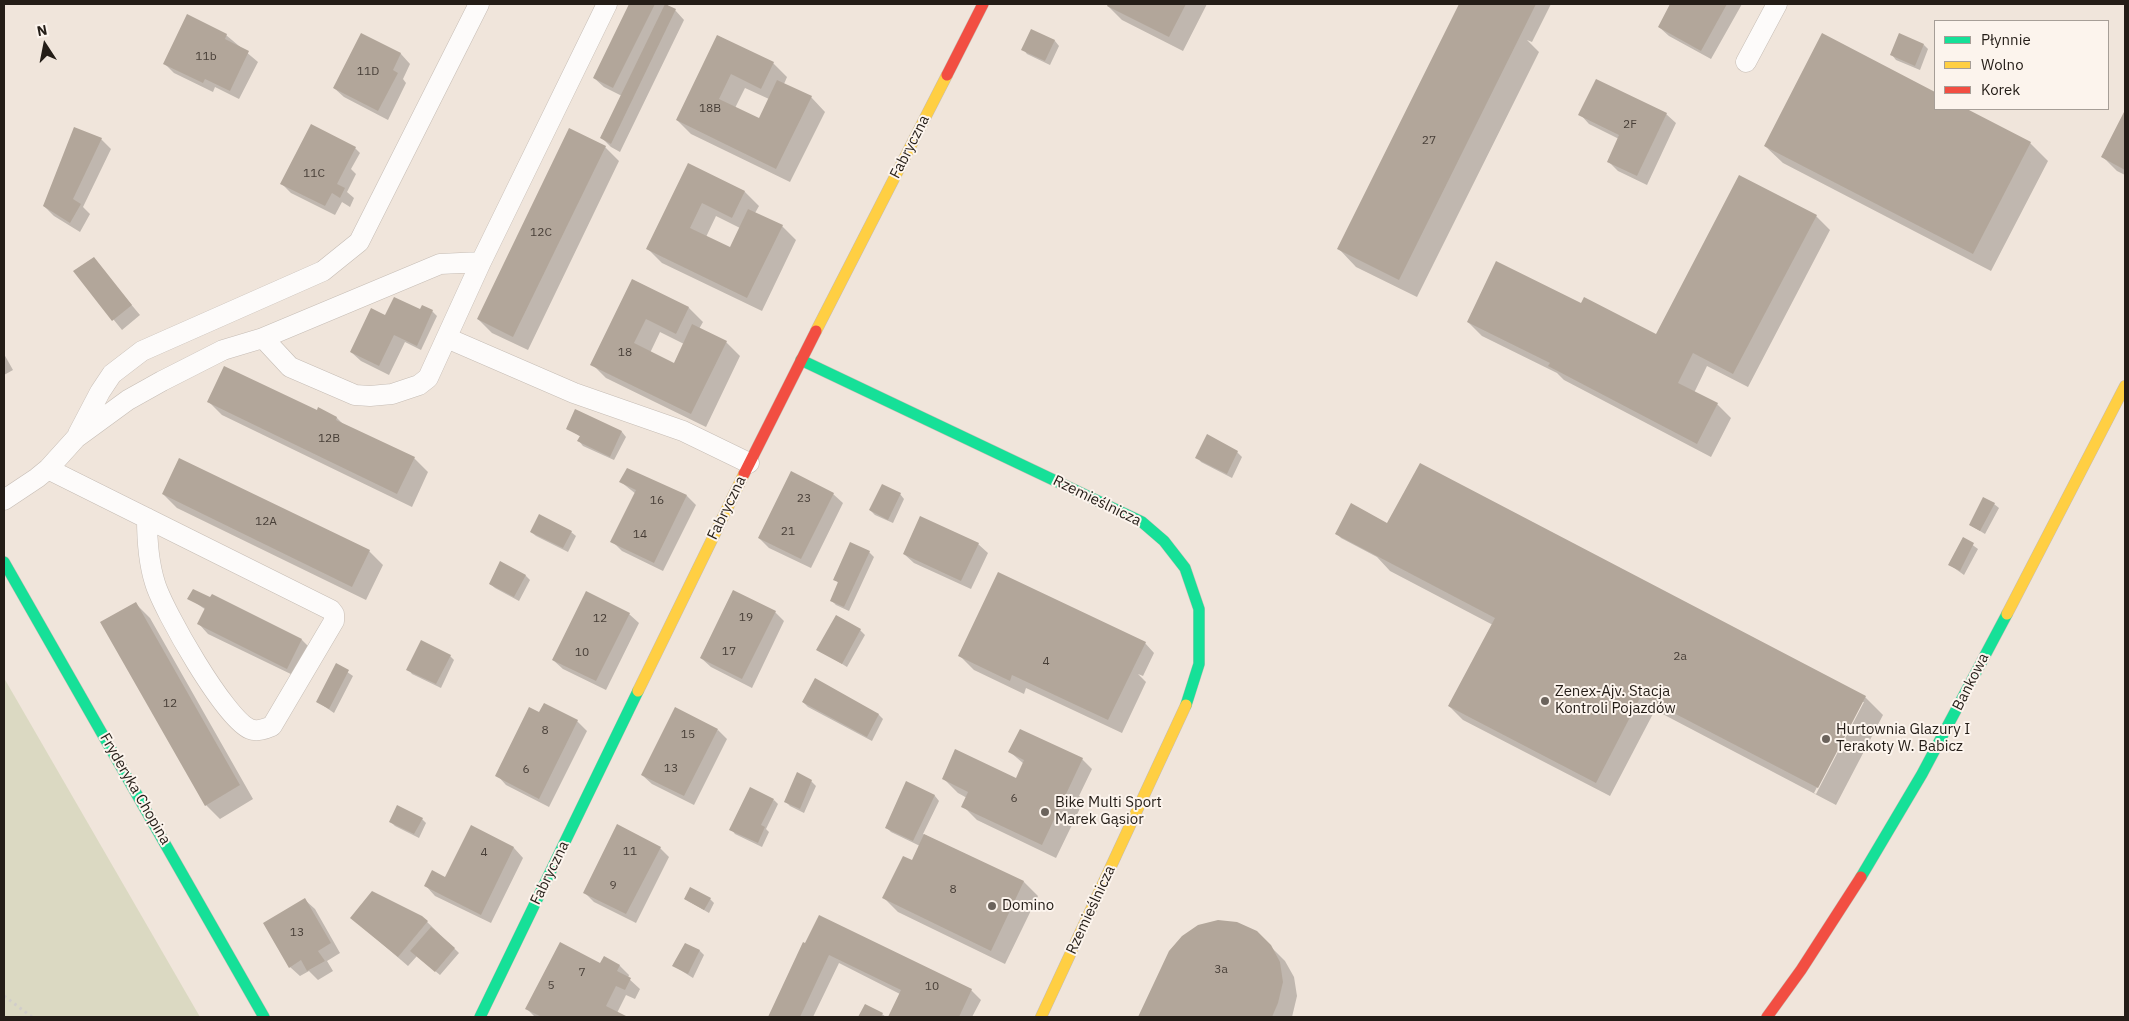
<!DOCTYPE html>
<meta charset="utf-8">
<style>
body{margin:0}
#map{position:relative;width:2129px;height:1021px;overflow:hidden;background:#f0e5db;font-family:"IBM Plex Sans",sans-serif}
canvas{display:block}
.frame{position:absolute;inset:0;border:5px solid #241d17;pointer-events:none}
.legend{position:absolute;left:1934px;top:20px;width:175px;height:90px;box-sizing:border-box;background:#fcf4ed;border:1px solid #a69e97;margin:0;padding:6px 9px;list-style:none;font-size:15px;color:#241d17}
.legend li{display:flex;align-items:center;gap:10px;height:25px}
.legend b{width:25px;border:1px solid #a69e97}
.north{position:absolute;left:20px;top:20px;width:50px;height:50px;-webkit-text-stroke:4px #fcf4ed;paint-order:stroke;rotate:349deg;font-size:14px;font-weight:700;line-height:20px;text-align:center;color:#241d17}
.north::after{content:'';display:block;margin:auto;width:18px;height:22px;background:#241d17;clip-path:polygon(50% 0,100% 100%,50% 72%,0 100%)}
</style>
<div id="map">
<canvas width="2129" height="1021"></canvas>
<div class="frame"></div>
<ul class="legend">
<li><b style="height:6px;background:#16e098"></b>Płynnie</li>
<li><b style="height:6px;background:#ffcf43"></b>Wolno</li>
<li><b style="height:6px;background:#f24e42"></b>Korek</li>
</ul>
<div class="north">N</div>
</div>
<script>
const context = document.querySelector('canvas').getContext('2d');
context.lineJoin = 'round';
function fill(path, color) {
  context.fillStyle = color;
  context.fill(path, 'evenodd');
}
function trace(path, color, width, dash) {
  context.strokeStyle = color;
  context.lineWidth = width;
  context.lineCap = dash ? 'butt' : 'round';
  context.setLineDash(dash || []);
  context.stroke(path);
}
function write(font, color, halo, rows, align = 'center') {
  context.font = font + ' "IBM Plex Sans",sans-serif';
  context.lineWidth = 4;
  context.setLineDash([]);
  context.textBaseline = 'middle';
  context.strokeStyle = halo;
  context.fillStyle = color;
  for (const [text, x, y, turn = 0] of rows) {
    context.save();
    context.translate(x, y);
    context.rotate((+turn || 0) * Math.PI / 180);
    context.textAlign = isNaN(turn) ? turn : align;
    if (halo) context.strokeText(text, 0, 0);
    context.fillText(text, 0, 0);
    context.restore();
  }
}
fill(new Path2D(`
 M4,678l196,339h-196z`), '#dbd9c2');
fill(new Path2D(`
 M630,4h39l-2,3 8,3 9,10 -64,132 -9,-5 -10,-10 21,-41 -18,-9 -10,-9z
 M1110,4h97l-24,47 -61,-31 -14,-14z
 M1460,4h91l-19,38 -5,-2 12,12 -122,245 -61,-30 -17,-18z
 M1672,4h70l-31,55 -42,-23 -10,-9z
 M1032,31l23,10 4,5 -9,19 -23,-11 -4,-5z
 M226,35l32,27 -19,37 -24,-12 -2,5 -39,-19 -9,-9z
 M361,35l40,19 9,10 -7,15 3,4 -18,37 -44,-23 -10,-9z
 M1822,35l113,59v15h29l66,34 18,18 -57,110 -208,-108 -18,-17z
 M718,36l55,27 14,14 -3,7 27,13 14,15 -35,70 -99,-48 -14,-14zM745,88l24,11 -10,21 -24,-12z
 M1924,45l4,4 -8,21 -24,-10 -4,-5z
 M2125,113v62l-8,-4 -14,-14z
 M1580,114h86l10,9 -29,62 -29,-14 -10,-10 11,-22 -30,-15z
 M101,139l10,10 -28,58 7,7 -10,18 -26,-16 -10,-10z
 M605,147l14,14 -91,189 -36,-17 -14,-14z
 M355,148l5,5 -9,16 5,5 -9,18 7,6 -4,9 -8,-5 -7,13 -44,-22 -9,-9z
 M689,165l56,27 14,14 -4,7 27,13 14,14 -34,71 -100,-48 -14,-14zM716,216l24,12 -10,21 -24,-12z
 M1816,216l14,14 -82,157 -41,-21 -13,27 23,11 14,14 -20,39 -147,-77 -7,-7 -75,-37 -14,-14 114,-17 74,31z
 M93,259l47,56 -18,15 -47,-58z
 M633,280l56,28 14,14 -4,7 27,13 14,14 -34,71 -100,-49 -14,-14zM660,332l24,12 -10,20 -24,-11z
 M421,311h11l5,5 -16,34 -16,-8 -16,33 -28,-14 -10,-9 35,-35z
 M4,354l9,16 -9,5z
 M208,401l109,11 1,-3 19,9 6,6 71,34 14,14 -16,35 -190,-92z
 M576,411l46,21 4,5 -12,23 -31,-14 -4,-5 2,-4 -14,-9z
 M1237,452l5,5 -10,21 -31,-16 -4,-5z
 M621,482l66,14 9,9 -33,66 -41,-20 -10,-10 24,-47z
 M163,494l206,57 14,14 -17,35 -189,-92z
 M833,494l10,9 -32,65 -42,-20 -10,-10z
 M900,494l4,5 -11,24 -18,-8 -5,-5z
 M1994,504l5,4 -14,26 -15,-9z
 M531,532h40l5,4 -8,16 -32,-16z
 M1337,534l528,163 18,18 -47,90 -181,-95 -45,86 -147,-76 -14,-14 44,-81 -103,-54 -13,-14 -36,-19zM1861,702h3l-48,92 -2,-1z
 M1963,538l15,11 -14,26 -14,-10z
 M978,544l10,9 -17,36 -57,-26 -10,-9z
 M869,552l5,5 -25,54 -13,-6 -5,-5 8,-16 -4,-5z
 M501,563l25,13 4,4 -11,21 -24,-13 -5,-4z
 M189,598l113,42 9,9 -14,28 -89,-43 -9,-10 7,-14z
 M136,604l14,14 103,181 -33,20 -14,-14z
 M775,612l9,9 -32,67 -41,-21 -10,-9z
 M629,614l10,9 -33,67 -43,-21 -10,-9z
 M860,630l5,5 -18,32 -29,-18z
 M1145,643l9,10 -11,23 -5,-2 8,8 -24,51 -96,-45 -2,6 -50,-24 -14,-14z
 M450,656l4,4 -13,28 -29,-14 -4,-5z
 M337,665l16,11 -19,37 -16,-11z
 M815,680l64,35 4,4 -11,22 -64,-34 -5,-5z
 M544,704l33,17 10,10 -38,76 -43,-22 -9,-10 43,-61z
 M718,730l9,9 -33,66 -42,-21 -10,-9z
 M1020,730l62,29 10,10 -13,27 5,4 -28,58 -79,-38 -14,-14 4,-8 -9,-5 -14,-14 72,1 8,-16 -14,-12z
 M811,781l5,5 -12,27 -14,-7 -4,-4z
 M907,783l28,13 4,5 -16,33 101,48 14,14 -33,68 -107,-52 -14,-14 28,-36 8,-16 -29,-14 -5,-5z
 M774,800l4,4 -12,25 3,3 -7,15 -27,-13 -4,-5z
 M422,819l4,4 -7,15 -24,-12 -5,-5z
 M472,827l42,21 9,10 -32,65 -56,-27 -9,-10 19,-8z
 M660,848l9,9 -33,66 -42,-21 -10,-10z
 M685,899h25l4,4 -5,10z
 M305,900l10,9 25,44 -13,8 6,10 -15,9 -9,-9 -9,5 -10,-9z
 M422,917l37,36 -19,22 -23,-19 -9,10 -56,-48z
 M1256,932l29,29 9,16 3,19 -5,21h-153l18,-38z
 M803,944l168,46 10,10 -9,17h-83l11,-23 -61,-31 -26,54h-44z
 M686,945l14,6 4,4 -11,23 -19,-12z
 M604,958l16,8 9,9 -1,3 12,11 -5,10 -9,-4 -9,18 8,4h-90l-8,-8 74,-45z
 M865,1005l17,9 4,3h-26z`), '#0003');
fill(new Path2D(`
 M629,4h26l-42,84 -20,-10z
 M665,4l11,5 -65,135 -11,-6z
 M1108,4h78l-17,33 -62,-31z
 M1459,4h77l-137,276 -62,-31z
 M1670,4h57l-26,47 -43,-24z
 M187,14l40,20 -2,5 24,12 -19,40 -25,-12 -2,4 -40,-19z
 M1031,29l24,11 -10,21 -24,-11z
 M361,33l40,20 -8,17 5,3 -20,38 -45,-23z
 M1822,33l113,59v17h32l64,33 -58,112 -209,-108z
 M1899,33l25,11 -9,22 -25,-11z
 M717,35l57,27 -13,27 -30,-15 -12,25 40,19 18,-38 35,16 -36,73 -100,-49z
 M1596,79l71,34 -30,63 -30,-14 12,-27 -41,-20z
 M2125,110v60l-24,-13z
 M311,124l45,23 -19,37 8,4 -5,10 -8,-5 -7,13 -45,-22z
 M74,127l28,11 -29,61 8,5 -11,19 -27,-17z
 M569,128l37,18 -93,191 -36,-18z
 M688,163l57,28 -13,27 -30,-15 -12,25 40,19 18,-38 35,16 -36,73 -101,-49z
 M1739,175l78,40 -84,159 -40,-21 -15,30 40,20 -21,41 -149,-78 2,-3 -83,-41 29,-61 85,42 3,-6 72,37z
 M94,257l38,48 -20,16 -39,-50z
 M632,279l57,28 -13,27 -30,-15 -12,24 40,20 18,-39 35,17 -36,73 -101,-49z
 M394,297l26,12 2,-4 11,5 -16,36 -23,-11 -15,31 -29,-14 21,-44 14,7z
 M224,366l93,44 1,-3 19,10 -1,3 79,37 -18,37 -190,-92z
 M575,409l47,22 -12,26 -33,-16 3,-5 -14,-7z
 M1207,434l31,17 -11,23 -32,-16z
 M179,458l191,92 -18,37 -190,-93z
 M1420,463l446,233 -48,92 -177,-92 -45,87 -148,-77 47,-88 -160,-84 16,-31 36,20z
 M627,468l60,27 -33,68 -44,-21 26,-52 -17,-8z
 M791,471l43,22 -33,66 -43,-21z
 M882,484l19,9 -13,27 -19,-10z
 M1983,497l12,6 -15,28 -11,-6z
 M539,514l33,17 -9,17 -33,-16z
 M920,516l59,27 -18,38 -58,-27z
 M1963,537l11,6 -14,28 -12,-6z
 M850,542l20,9 -26,56 -14,-6 8,-19 -5,-2z
 M500,561l26,14 -12,22 -25,-13z
 M998,572l148,70 -38,78 -96,-45 -2,6 -52,-25z
 M193,589l17,8 2,-3 90,45 -15,30 -90,-45 8,-16 -18,-9z
 M733,590l43,21 -34,68 -42,-21z
 M586,591l44,22 -34,68 -44,-21z
 M136,602l104,183 -35,21 -105,-184z
 M836,615l25,14 -19,35 -26,-14z
 M421,640l30,15 -15,29 -30,-14z
 M336,663l13,7 -20,39 -13,-7z
 M815,678l64,36 -12,23 -65,-35z
 M544,703l34,17 -39,79 -44,-23 34,-69 10,5z
 M675,707l43,22 -34,67 -43,-21z
 M1020,729l63,29 -41,87 -81,-38 7,-15 -26,-13 13,-30 61,29 8,-18 -16,-8z
 M797,772l15,8 -12,29 -16,-7z
 M906,781l29,14 -22,46 -28,-13z
 M750,787l24,12 -13,26 4,2 -7,16 -29,-13z
 M397,805l26,13 -9,16 -25,-12z
 M617,824l44,23 -35,67 -43,-21z
 M471,825l43,22 -33,68 -57,-29 8,-16 13,7z
 M924,834l100,47 -33,70 -109,-53 21,-42 9,4z
 M690,887l21,11 -7,12 -20,-11z
 M372,891l50,25 6,5 -30,36 -48,-39z
 M305,898l26,45 -13,8 7,10 -18,10 -6,-11 -12,8 -26,-45z
 M819,915l153,74 -13,28h-71l13,-27 -72,-35 -29,62h-32l35,-75 2,1z
 M1218,920l19,2 20,9 14,14 9,17 3,20 -5,21 -6,14h-134l31,-66 13,-15 16,-11z
 M431,927l24,21 -20,24 -25,-21z
 M560,942l40,21 4,-7 16,9 -3,6 14,7 -6,12 -9,-4 -10,20 22,11h-86l-17,-8z
 M685,943l15,7 -12,24 -16,-8z
 M865,1004l18,9 -2,4h-23z`), '#b2a69a');
const lane = new Path2D(`
 M1746,62l31,-58
 M263,338l177,-74 41,-2
 M447,338l127,55 109,38 66,32
 M78,434l22,-42 12,-18 30,-23 181,-80 36,-29 120,-238
 M48,469c95,47 189,95 283,141l3,4v7l-62,105c-7,3 -15,6 -22,3 -25,-10 -87,-119 -95,-146 -7,-22 -8,-43 -8,-65
 M4,500l33,-22 11,-9 28,-31 52,-38 34,-19 61,-31 40,-12 27,29 65,28 15,1 22,-2 27,-9 9,-7 53,-116 126,-258`);
const fast = new Path2D(`
 M801,360l341,162 22,19 21,27 14,41v55l-13,41
 M4,562l260,455
 M1861,877l61,-103 85,-160
 M480,1017l158,-326`);
const slow = new Path2D(`
 M816,331l131,-256
 M2007,614l118,-228
 M638,691l106,-217
 M1041,1017l145,-312`);
const jam = new Path2D(`
 M947,75l36,-71
 M744,474l72,-143
 M1767,1017l34,-47 60,-93`);
trace(lane, '#c5bcb4', 21);
trace(fast, '#c5bcb4', 12);
trace(slow, '#c5bcb4', 12);
trace(jam, '#c5bcb4', 12);
trace(new Path2D(`
 M4,996l28,21`), '#d1cdca', 3, [2.5, 4]);
trace(lane, '#fdfbfa', 20);
trace(fast, '#16e098', 11);
trace(slow, '#ffcf43', 11);
trace(jam, '#f24e42', 11);
for (const [x, y, r, color] of [
 [1545,701,5,"#6b635c"],
 [1826,739,5,"#6b635c"],
 [1045,812,5,"#6b635c"],
 [992,906,5,"#6b635c"]
]) {
  const dot = new Path2D();
  dot.arc(x, y, r, 0, 2 * Math.PI);
  context.fillStyle = color;
  context.fill(dot);
  trace(dot, '#fcf4ed', 2);
}
write('12px', '#483f38', null, [
 ["11b",206,57],
 ["11D",368,72],
 ["18B",710,109],
 ["2F",1630,125],
 ["27",1429,141],
 ["11C",314,174],
 ["12C",541,233],
 ["18",625,353],
 ["12B",329,439],
 ["23",804,499],
 ["16",657,501],
 ["12A",266,522],
 ["21",788,532],
 ["14",640,535],
 ["19",746,618],
 ["12",600,619],
 ["17",729,652],
 ["10",582,653],
 ["2a",1680,657],
 ["4",1046,662],
 ["12",170,704],
 ["8",545,731],
 ["15",688,735],
 ["13",671,769],
 ["6",526,770],
 ["6",1014,799],
 ["11",630,852],
 ["4",484,853],
 ["9",613,886],
 ["8",953,890],
 ["13",297,933],
 ["3a",1221,970],
 ["7",582,973],
 ["5",551,986],
 ["10",932,987]
]);
write('15px', '#241d17', '#fcf4ed', [
 ["Fabryczna",910,147,-63],
 ["Rzemieślnicza",1097,501,26],
 ["Fabryczna",727,508,-64],
 ["Bankowa",1971,682,-63],
 ["Fryderyka Chopina",135,789,60],
 ["Fabryczna",550,873,-64],
 ["Rzemieślnicza",1091,910,-65]
]);
write('15px', '#241d17', '#fcf4ed', [
 ["Zenex-Ajv. Stacja",1555,692],
 ["Kontroli Pojazdów",1555,709],
 ["Hurtownia Glazury I",1836,730],
 ["Terakoty W. Babicz",1836,747],
 ["Bike Multi Sport",1055,803],
 ["Marek Gąsior",1055,820],
 ["Domino",1002,906]
], 'left');
</script>
